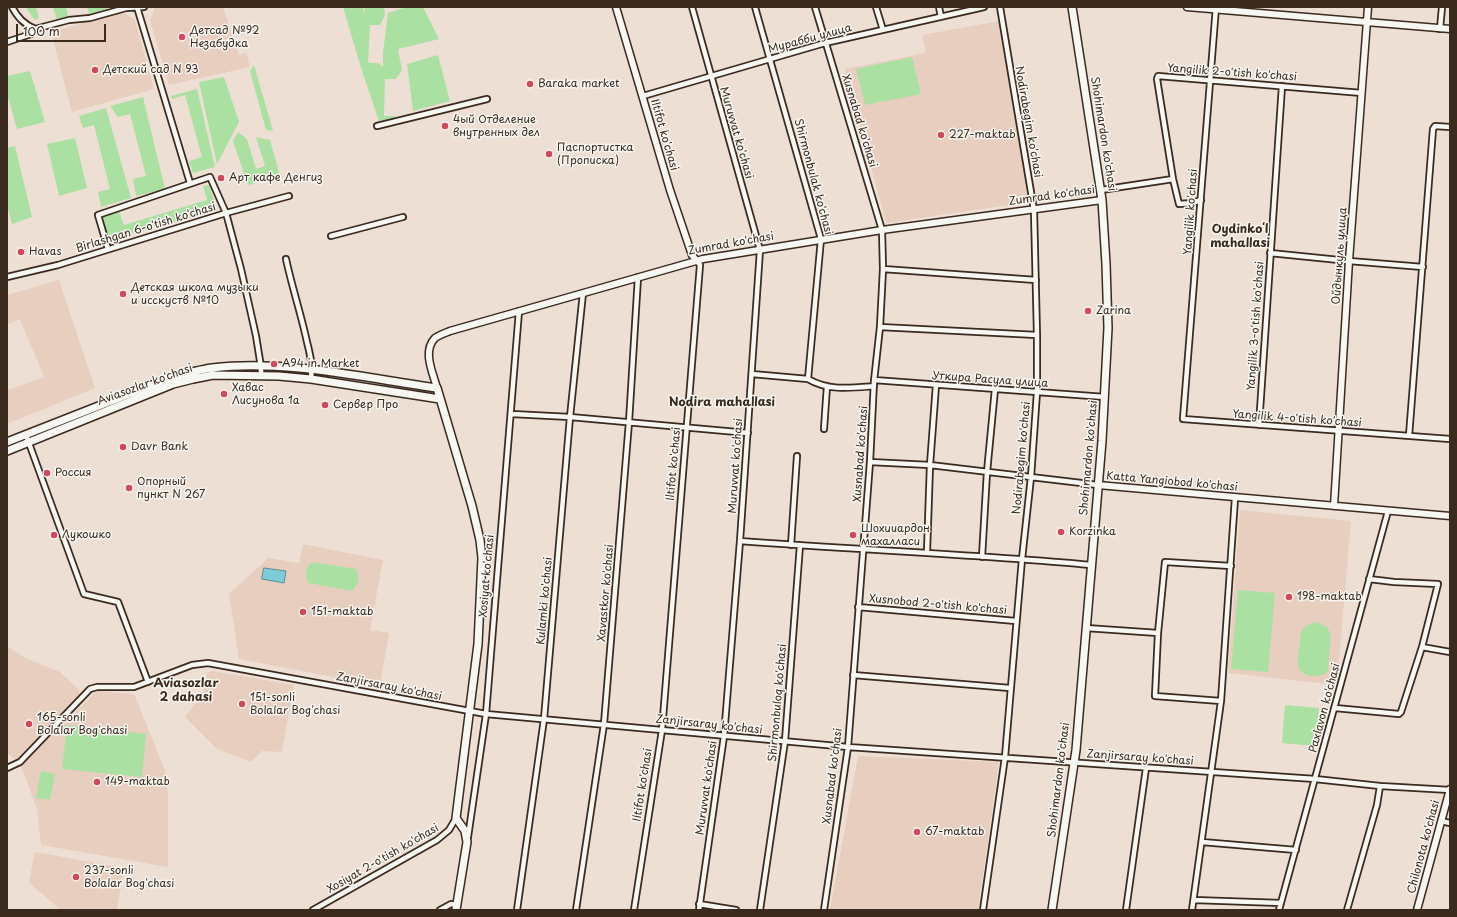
<!DOCTYPE html>
<meta charset="utf-8">
<style>
body{margin:0}
#map{position:relative;width:1457px;height:917px;overflow:hidden;background:#eedfd4;font-family:"Playpen Sans",sans-serif}
canvas{display:block}
.frame{position:absolute;inset:0;border:8px solid #3b2a1e;pointer-events:none}
.scale{position:absolute;left:16px;top:24px;width:90px;height:18px;box-sizing:border-box;border:2px solid #3b2a1e;border-top:0;padding-left:5px;font-size:12px;line-height:14px;white-space:nowrap;color:#3b2a1e;-webkit-text-stroke:3px #f6f6f2;paint-order:stroke}
</style>
<div id="map">
<canvas width="1457" height="917"></canvas>
<div class="frame"></div>
<div class="scale">100 m</div>
</div>
<script>
const context = document.querySelector('canvas').getContext('2d');
context.lineJoin = 'round';
function fill(path, color) {
  context.fillStyle = color;
  context.fill(path, 'evenodd');
}
function trace(path, color, width, dash) {
  context.strokeStyle = color;
  context.lineWidth = width;
  context.lineCap = dash ? 'butt' : 'round';
  context.setLineDash(dash || []);
  context.stroke(path);
}
function write(font, color, halo, rows, align = 'center') {
  context.font = font + ' "Playpen Sans",sans-serif';
  context.lineWidth = 3;
  context.setLineDash([]);
  context.textBaseline = 'middle';
  context.strokeStyle = halo;
  context.fillStyle = color;
  for (const [text, x, y, turn = 0] of rows) {
    context.save();
    context.translate(x, y);
    context.rotate((+turn || 0) * Math.PI / 180);
    context.textAlign = isNaN(turn) ? turn : align;
    if (halo) context.strokeText(text, 0, 0);
    context.fillText(text, 0, 0);
    context.restore();
  }
}
fill(new Path2D(`
 M158,7h65l16,48 7,-3 4,15 -81,18 -19,-65 5,-12z
 M123,12l12,8 19,69 -82,23 -21,-80z
 M1000,21l30,181 -144,21 -41,-154 81,-16 -4,-18z
 M59,280l36,108 -88,36v-37l1,3 36,-13 -24,-58 -13,5v-29z
 M1240,510l111,11 -14,164 -109,-12z
 M303,544l80,16 -13,70 19,3 -9,53 -141,-27 -10,-65 39,-36 31,5z
 M7,646l18,12 35,14 19,18 1,4 -63,65 -4,-1 -6,-5z
 M212,671l82,14 -12,67 -20,-1 -11,11 -34,-13 -32,-32 19,-25 3,-19z
 M97,691l37,3 31,76 3,24v73l-127,-22 -4,-36 -16,-43z
 M858,756l141,6 -21,148h-148z
 M35,852l83,15 5,4 -6,39h-56l-32,-27 5,-29z`), '#e8cebf');
fill(new Path2D(`
 M25,7h11l3,11 -4,2z
 M53,7h13l3,13 -11,3z
 M87,7h20l1,5 -18,6z
 M343,7l20,1 1,5 1,-6h19l1,8 -5,10h-10l-2,38h10l5,4v-14l5,-40 19,-6h16l16,32 -41,10 4,21 -6,9h-11l-1,37h10l2,2 -17,3 -17,-50z
 M438,55l12,46 -37,10 -6,-47z
 M912,57l9,37 -56,11 -9,-36z
 M254,65l19,66 -7,-1 -16,-59z
 M30,71l15,51 -28,7 -10,-35v-18z
 M224,77l15,45 -22,42 -18,-82z
 M197,89l18,78 -22,6 -4,-12 13,-4 -17,-62 -13,4 -1,-3z
 M143,97l22,92 -29,7 -3,-17 13,-3 -16,-62 -12,3 -8,-11z
 M106,108l25,90 -30,9 -3,-15 12,-3 -16,-64 -11,3 -4,-12z
 M238,132l9,7 9,30 9,-3 -9,-29 14,3 10,36 -32,9 -15,-44z
 M75,138l12,50 -28,8 -12,-52z
 M15,146l17,71 -20,7 -5,-19v-57z
 M209,185l8,25 -111,30 -8,-25 21,-4 5,14 83,-25 -4,-14z
 M313,562l43,7c4,9 3,15 -4,22l-43,-8c-5,-8 -4,-16 4,-21z
 M1238,590l37,3 -7,79 -37,-3z
 M1318,622l9,5 4,8 -3,34 -2,4c-10,5 -24,5 -28,-8 -1,-6 1,-14 2,-19 0,-6 0,-13 4,-18 4,-4 9,-5 14,-6z
 M1285,705l34,3 -3,38 -34,-3z
 M67,725l79,9 -4,43 -80,-8z
 M41,771l14,3 -5,26 -14,-2z`), '#aae0a2');
const water = new Path2D(`
 M264,568l22,3 -2,12 -22,-4z`);
fill(water, '#7dccd9');
trace(water, '#638b8e', 1);
const minor = new Path2D(`
 M12,7c6,11 12,17 23,22
 M137,7l53,176
 M692,7l68,243 -20,291 -16,195 -25,174
 M755,7l66,232 -13,140
 M815,7l67,223 1,39 -3,58 -6,54 -4,81 -22,285 -24,163
 M876,7l7,23
 M939,7l2,10
 M1216,7l-33,412 267,20
 M1440,29l2,-22
 M7,42l24,-8 4,-5 34,-9 21,-2 36,-10 18,-1
 M643,96l182,-53 159,-36
 M377,126l110,-27
 M1101,190l72,-11
 M1201,200l-9,3 -13,1 -6,-25 -16,-100 1,-3 204,17
 M331,236l72,-19
 M108,249l-10,-34 112,-38 16,36 15,56 15,67 5,31v8
 M1270,253l79,8 74,6
 M286,259c6,28 15,55 21,83 3,12 6,24 4,37
 M883,269l153,11
 M7,277l51,-12 168,-52 63,-17
 M880,327l157,8
 M752,374l56,5c20,12 43,9 66,7
 M874,380l231,17
 M512,414l58,3 178,16
 M1259,425l23,-339
 M824,429l3,-43
 M26,435l58,159 34,8 30,80
 M1409,436l24,-307 2,-3 15,1
 M870,462l60,3 168,20
 M740,541c117,9 234,13 351,24
 M791,545l6,-89
 M927,552l3,-87 6,-80
 M982,557l5,-85 8,-83
 M858,607l158,14
 M1086,628l72,5
 M1422,647l28,5
 M853,675l157,13
 M1221,701l-66,-5 3,-63 7,-71 66,4
 M1335,708l64,6 2,-2 21,-65 16,-63 -44,-2 -25,-3
 M7,768l13,-6 70,-73 7,-2h37l58,-22 16,-2 278,51 362,33 467,32 65,7 70,4
 M1441,821l9,2
 M468,837l18,-123 33,-403
 M1202,842l94,8
 M1194,900l87,3
 M699,904l37,6
 M313,910l124,-70 12,-10 7,-12
 M440,910l11,-6 6,1
 M517,910l27,-191 26,-302 13,-124
 M576,910l28,-186 25,-302 9,-145
 M634,910l28,-180 38,-465 -4,-5
 M760,910l25,-169 15,-196
 M983,910l22,-153 17,-198 9,-82 6,-85v-57l-3,-125 -34,-203
 M1126,910l20,-142
 M1192,910l29,-209 14,-203
 M1279,910l109,-399
 M1347,910l30,-105 3,-19`);
const tertiary = new Path2D(`
 M616,7l54,183 22,65 4,5
 M1187,7l263,22
 M437,388c-4,-15 -15,-37 -2,-50 4,-3 10,-5 15,-7l253,-72 179,-29 220,-30
 M1098,485l352,31
 M1334,506l15,-245 19,-254
 M1417,910l33,-121`);
const secondary = new Path2D(`
 M7,442l163,-64c14,-4 28,-8 42,-10 72,-9 153,10 225,20l35,118 8,34 2,18 -4,86 -22,174 9,13 2,11 -11,68
 M7,451l166,-67 20,-5 20,-4 66,1 32,3 129,20
 M1052,910l24,-160 26,-309 6,-113 -2,-64 -4,-64 -30,-193`);
trace(minor, '#3b2a1e', 8);
trace(tertiary, '#3b2a1e', 9);
trace(secondary, '#3b2a1e', 10);
trace(minor, '#f6f6f2', 4.5);
trace(tertiary, '#f6f6f2', 6);
trace(secondary, '#f6f6f2', 7);
for (const [x, y, r, color] of [
 [182,37,4,"#d1495b"],
 [95,70,4,"#d1495b"],
 [530,84,4,"#d1495b"],
 [445,126,4,"#d1495b"],
 [941,135,4,"#d1495b"],
 [549,154,4,"#d1495b"],
 [221,178,4,"#d1495b"],
 [21,252,4,"#d1495b"],
 [123,294,4,"#d1495b"],
 [1088,311,4,"#d1495b"],
 [274,364,4,"#d1495b"],
 [224,394,4,"#d1495b"],
 [325,405,4,"#d1495b"],
 [123,447,4,"#d1495b"],
 [47,473,4,"#d1495b"],
 [129,488,4,"#d1495b"],
 [1061,532,4,"#d1495b"],
 [54,535,4,"#d1495b"],
 [853,535,4,"#d1495b"],
 [1289,597,4,"#d1495b"],
 [303,612,4,"#d1495b"],
 [242,704,4,"#d1495b"],
 [29,724,4,"#d1495b"],
 [97,782,4,"#d1495b"],
 [917,832,4,"#d1495b"],
 [76,877,4,"#d1495b"]
]) {
  const dot = new Path2D();
  dot.arc(x, y, r, 0, 2 * Math.PI);
  context.fillStyle = color;
  context.fill(dot);
  trace(dot, '#f6f6f2', 1.5);
}
write('11px', '#3b2a1e', '#f6f6f2', [
 ["Детсад №92",190,31],
 ["Незабудка",190,44],
 ["Детский сад N 93",103,70],
 ["Baraka market",538,84],
 ["4ый Отделение",453,120],
 ["внутренных дел",453,133],
 ["227-maktab",949,135],
 ["Паспортистка",557,148],
 ["(Прописка)",557,161],
 ["Арт кафе Денгиз",229,178],
 ["Havas",29,252],
 ["Детская школа музыки",131,288],
 ["и исскуств №10",131,301],
 ["Zarina",1096,311],
 ["A94 in Market",282,364],
 ["Хавас",232,388],
 ["Лисунова 1а",232,401],
 ["Сервер Про",333,405],
 ["Davr Bank",131,447],
 ["Россия",55,473],
 ["Опорный",137,482],
 ["пункт N 267",137,495],
 ["Шохииардон",861,529],
 ["махалласи",861,542],
 ["Korzinka",1069,532],
 ["Лукошко",62,535],
 ["198-maktab",1297,597],
 ["151-maktab",311,612],
 ["151-sonli",250,698],
 ["Bolalar Bog'chasi",250,711],
 ["165-sonli",37,718],
 ["Bolalar Bog'chasi",37,731],
 ["149-maktab",105,782],
 ["67-maktab",925,832],
 ["237-sonli",84,871],
 ["Bolalar Bog'chasi",84,884]
], 'left');
write('11px', '#3b2a1e', '#f6f6f2', [
 ["Мурабби улица",810,39,-15],
 ["Yangilik 2-o'tish ko'chasi",1232,73,4],
 ["Xusnabad ko'chasi",859,121,73],
 ["Nodirabegim ko'chasi",1028,122,80],
 ["Muruvvat ko'chasi",736,133,74],
 ["Shohimardon ko'chasi",1103,134,81],
 ["Iltifot ko'chasi",664,135,74],
 ["Shirmonbulak ko'chasi",813,177,75],
 ["Zumrad ko'chasi",1052,196,-8],
 ["Yangilik ko'chasi",1191,212,-86],
 ["Birlashgan 6-o'tish ko'chasi",146,228,-17],
 ["Zumrad ko'chasi",731,244,-10],
 ["Ойдынкуль улица",1340,256,-86],
 ["Yangilik 3-o'tish ko'chasi",1256,326,-86],
 ["Уткира Расула улица",990,380,4],
 ["Aviasozlar ko'chasi",145,385,-20],
 ["Yangilik 4-o'tish ko'chasi",1297,419,4],
 ["Xusnabad ko'chasi",861,454,-86],
 ["Nodirabegim ko'chasi",1022,458,-85],
 ["Shohimardon ko'chasi",1089,458,-85],
 ["Iltifot ko'chasi",674,464,-85],
 ["Muruvvat ko'chasi",736,466,-86],
 ["Katta Yangiobod ko'chasi",1172,482,5],
 ["Xosiyat ko'chasi",487,576,-85],
 ["Xavastkor ko'chasi",606,593,-85],
 ["Kulamki ko'chasi",545,601,-85],
 ["Xusnobod 2-o'tish ko'chasi",938,605,5],
 ["Zanjirsaray ko'chasi",389,687,11],
 ["Shirmonbuloq ko'chasi",778,703,-85],
 ["Paxlavon ko'chasi",1325,708,-75],
 ["Zanjirsaray ko'chasi",709,725,6],
 ["Zanjirsaray ko'chasi",1140,758,4],
 ["Xusnabad ko'chasi",833,776,-83],
 ["Shohimardon ko'chasi",1059,780,-83],
 ["Iltifot ko'chasi",643,785,-81],
 ["Muruvvat ko'chasi",707,788,-82],
 ["Chilonota ko'chasi",1424,847,-75],
 ["Xosiyat 2-o'tish ko'chasi",383,859,-30]
]);
write('bold 12px', '#3b2a1e', '#f6f6f2', [
 ["Oydinkoʻl",1240,230],
 ["mahallasi",1240,244],
 ["Nodira mahallasi",722,403],
 ["Aviasozlar",186,684],
 ["2 dahasi",186,698]
]);
</script>
